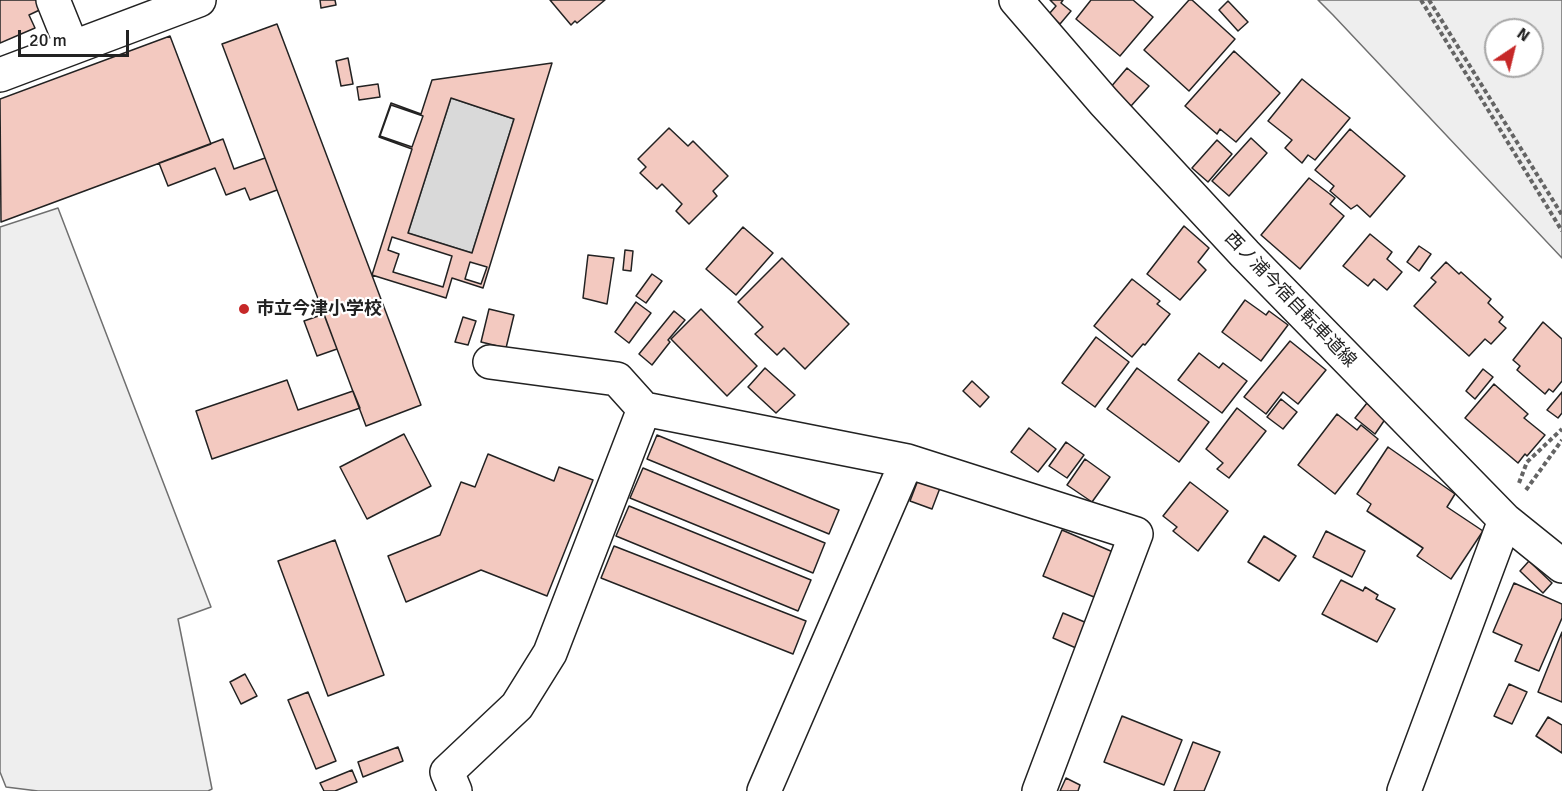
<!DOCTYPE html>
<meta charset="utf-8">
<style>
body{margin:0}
#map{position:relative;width:1562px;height:791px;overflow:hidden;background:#fff;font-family:Signika,sans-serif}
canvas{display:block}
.north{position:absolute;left:1484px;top:18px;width:60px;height:60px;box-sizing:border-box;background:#fff;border:2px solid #a7a7a7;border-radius:50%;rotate:35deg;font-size:16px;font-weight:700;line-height:24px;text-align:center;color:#222}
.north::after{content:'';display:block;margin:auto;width:21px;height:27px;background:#c62828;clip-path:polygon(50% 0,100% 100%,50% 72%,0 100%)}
.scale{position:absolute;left:18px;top:30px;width:111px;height:27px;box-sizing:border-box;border:3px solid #222;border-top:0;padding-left:8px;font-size:18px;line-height:21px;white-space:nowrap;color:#222;-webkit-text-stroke:4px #fff;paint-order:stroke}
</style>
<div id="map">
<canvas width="1562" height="791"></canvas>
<div class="north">N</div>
<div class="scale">20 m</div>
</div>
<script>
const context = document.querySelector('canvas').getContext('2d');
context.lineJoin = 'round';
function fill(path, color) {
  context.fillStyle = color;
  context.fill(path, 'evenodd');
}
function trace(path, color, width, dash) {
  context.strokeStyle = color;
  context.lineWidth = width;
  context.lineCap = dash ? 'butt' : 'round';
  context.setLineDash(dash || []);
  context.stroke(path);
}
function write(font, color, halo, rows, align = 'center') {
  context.font = font + ' Signika,"Noto Sans JP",sans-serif';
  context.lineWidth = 4.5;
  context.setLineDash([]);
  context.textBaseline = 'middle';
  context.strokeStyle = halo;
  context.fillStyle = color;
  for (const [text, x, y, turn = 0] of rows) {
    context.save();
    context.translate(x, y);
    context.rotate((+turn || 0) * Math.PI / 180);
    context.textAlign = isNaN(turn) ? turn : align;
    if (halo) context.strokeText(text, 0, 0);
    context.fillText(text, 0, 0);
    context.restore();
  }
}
const green = new Path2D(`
 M1318,0h244v258l-229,-243zM1496,30h36v36h-36z
 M58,208l153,399 -33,12 34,170 -4,2h-170l-32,-4 -6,-15v-545z`);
fill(green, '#eee');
trace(green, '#6f6f6f', 1.5);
const water = new Path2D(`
 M451,98l63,21 -42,134 -64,-20z`);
fill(water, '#d9d9d9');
trace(water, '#6f6f6f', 1.5);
const building = new Path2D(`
 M0,0h46l2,6 -19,9 6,13 -35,15z
 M320,0h15l1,5 -15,3z
 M550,0h55l-28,23 -2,-2 -4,4z
 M1050,0h13l-2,3 10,8 -11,13 -11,-10 7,-8z
 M1091,0h42l20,17 -33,39 -44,-37z
 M1189,0h3l43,39 -46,52 -45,-41z
 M1228,1l20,21 -10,9 -19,-21z
 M277,24l144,381 -55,21 -144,-382z
 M170,36l41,108 -210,78 -1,-123z
 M1234,51l46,42 -44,49 -16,-13 -3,5 -32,-28z
 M348,58l5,26 -12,2 -5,-25z
 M552,63l-69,225 -31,-10 -6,20 -74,-23 40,-126 -33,-12 12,-34 30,11 11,-34zM451,98l63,21 -42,134 -64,-20z
 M1127,68l22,18 -18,20 -21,-18z
 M1302,79l48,39 -35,42 -7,-5 -6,8 -17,-15 7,-8 -24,-19z
 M378,84l2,13 -21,3 -2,-13z
 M391,105l32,11 -11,31 -32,-11z
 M669,128l19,18 5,-5 35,35 -15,15 4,5 -28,28 -13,-13 6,-7 -20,-20 -5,5 -17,-16 6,-6 -8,-8z
 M1350,129l55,47 -35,41 -13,-12 -6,4 -21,-18 4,-5 -19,-16z
 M1251,138l16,15 -38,43 -17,-15z
 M223,139l11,30 31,-11 12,32 -27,10 -5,-12 -19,7 -11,-27 -47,18 -9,-23z
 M1217,140l15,14 -24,28 -16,-14z
 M1309,178l26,20 -5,6 14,12 -44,53 -39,-34z
 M1184,226l25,22 -11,14 8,8 -26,30 -33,-26z
 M743,227l30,26 -37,42 -30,-26z
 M1370,234l22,18 -5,7 15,13 -15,18 -13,-11 -6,7 -25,-20z
 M392,237l60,19 -9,31 -50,-15 6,-18 -11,-4z
 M1419,246l12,8 -12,17 -12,-9z
 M625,250l8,1 -2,20 -8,-1z
 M588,255l26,3 -7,46 -24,-6z
 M782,258l67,66 -44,45 -21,-21 -7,7 -22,-21 8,-7 -25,-25z
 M470,262l17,5 -6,17 -16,-5z
 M1446,262l13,12 2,-2 30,27 -3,4 15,14 -4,5 7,6 -15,16 -6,-5 -16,17 -55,-50 22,-24 -5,-4z
 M652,274l10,7 -16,22 -10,-7z
 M1132,279l28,22 -3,3 13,10 -25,31 -2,-1 -11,13 -38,-31z
 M1245,300l21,15 3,-4 19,14 -27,36 -39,-29z
 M636,302l15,11 -22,30 -14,-11z
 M489,309l25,6 -8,33 -25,-6z
 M701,309l56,57 -30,30 -56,-57z
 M674,311l11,9 -17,20 2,2 -18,23 -13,-11z
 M324,314l13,35 -20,7 -13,-35z
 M463,317l13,4 -8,24 -13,-3z
 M1543,322l19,17v42l-9,11 -4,-3 -4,5 -28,-24 3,-4 -7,-6z
 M1096,337l33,25 -34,45 -33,-24z
 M1290,341l36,29 -28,34 -15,-12 -17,22 -22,-17z
 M1199,353l20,15 4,-5 24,18 -25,32 -44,-33z
 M765,368l30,27 -19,18 -28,-26z
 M1137,368l72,54 -30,40 -72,-53z
 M1483,369l10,8 -18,22 -9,-8z
 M287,380l11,30 55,-19 7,17 -148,51 -16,-48z
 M972,381l17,16 -9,10 -17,-16z
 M1494,384l34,30 -4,4 21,17 -18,21 -2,-2 -7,9 -53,-45z
 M1562,392v21l-4,5 -11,-8z
 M1281,399l16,13 -14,17 -16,-12z
 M1367,403l19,15 -11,16 -20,-16z
 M1237,408l29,23 -37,47 -12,-9 6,-6 -17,-14z
 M1337,414l20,16 4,-5 17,14 -43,55 -37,-29z
 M1029,428l27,21 -18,23 -27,-20z
 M404,434l27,52 -64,33 -27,-52z
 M657,435l182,75 -10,24 -182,-75z
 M1066,442l18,13 -17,23 -18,-12z
 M1388,447l67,47 -8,13 36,24 -32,48 -34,-23 6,-8 -56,-37 4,-7 -14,-10z
 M488,454l66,27 5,-14 34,13 -46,116 -66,-26 -75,32 -18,-46 52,-21 21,-53 14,5z
 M1085,459l25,18 -18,25 -25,-17z
 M643,468l182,75 -12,30 -183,-75z
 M918,480l22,8 -8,21 -22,-8z
 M1190,482l38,29 -30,40 -25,-20 4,-4 -14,-11z
 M629,506l182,74 -13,31 -182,-75z
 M1062,530l51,22 -19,45 -51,-21z
 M1326,531l39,20 -13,26 -39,-20z
 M1264,536l32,20 -17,25 -31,-19z
 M335,540l49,135 -56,21 -50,-135z
 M614,546l192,75 -13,33 -192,-76z
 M1529,561l23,22 -9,10 -23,-22z
 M1341,580l22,11 2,-4 13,8 -2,4 19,10 -18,33 -55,-28z
 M1514,583l48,21v14l-23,53 -24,-10 7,-16 -29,-13z
 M1063,613l24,10 -11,25 -23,-10z
 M1562,632v70l-24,-10z
 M245,674l12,22 -16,8 -11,-22z
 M1509,684l18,8 -15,32 -18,-8z
 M308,692l28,69 -20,8 -28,-69z
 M1122,716l60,24 -18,45 -60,-23z
 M1548,717l14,8v28l-26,-17z
 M1193,742l27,10 -16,39h-30z
 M398,747l5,14 -40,16 -5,-15z
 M352,770l5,12 -22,9h-11l-4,-8z
 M1066,778l14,7 -2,6h-18z`);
fill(building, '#f3c9c0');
trace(building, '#222', 1.5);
const minor = new Path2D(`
 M53,0l19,47
 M1016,0l88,102 141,152 260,266 57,46
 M0,75l199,-75
 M490,362l127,17 27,30 263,52 229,73 -97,257
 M455,791l-8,-19 70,-66 33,-53 94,-244
 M764,791l143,-330
 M1404,791l101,-271`);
trace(minor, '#222', 36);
trace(new Path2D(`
 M1421,0l141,231
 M1429,0l133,215
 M1519,483l8,-21 35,-33
 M1526,490l36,-50`), '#646464', 4, [4.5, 3]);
trace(minor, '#fff', 33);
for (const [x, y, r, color] of [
 [244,309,6,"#c62828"]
]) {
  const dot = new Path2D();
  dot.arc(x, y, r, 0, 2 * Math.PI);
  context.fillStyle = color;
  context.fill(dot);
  trace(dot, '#fff', 2);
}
write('18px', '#222', '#fff', [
 ["西ノ浦今宿自転車道線",1290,300,46]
]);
write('bold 18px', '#222', '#fff', [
 ["市立今津小学校",256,309]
], 'left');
</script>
